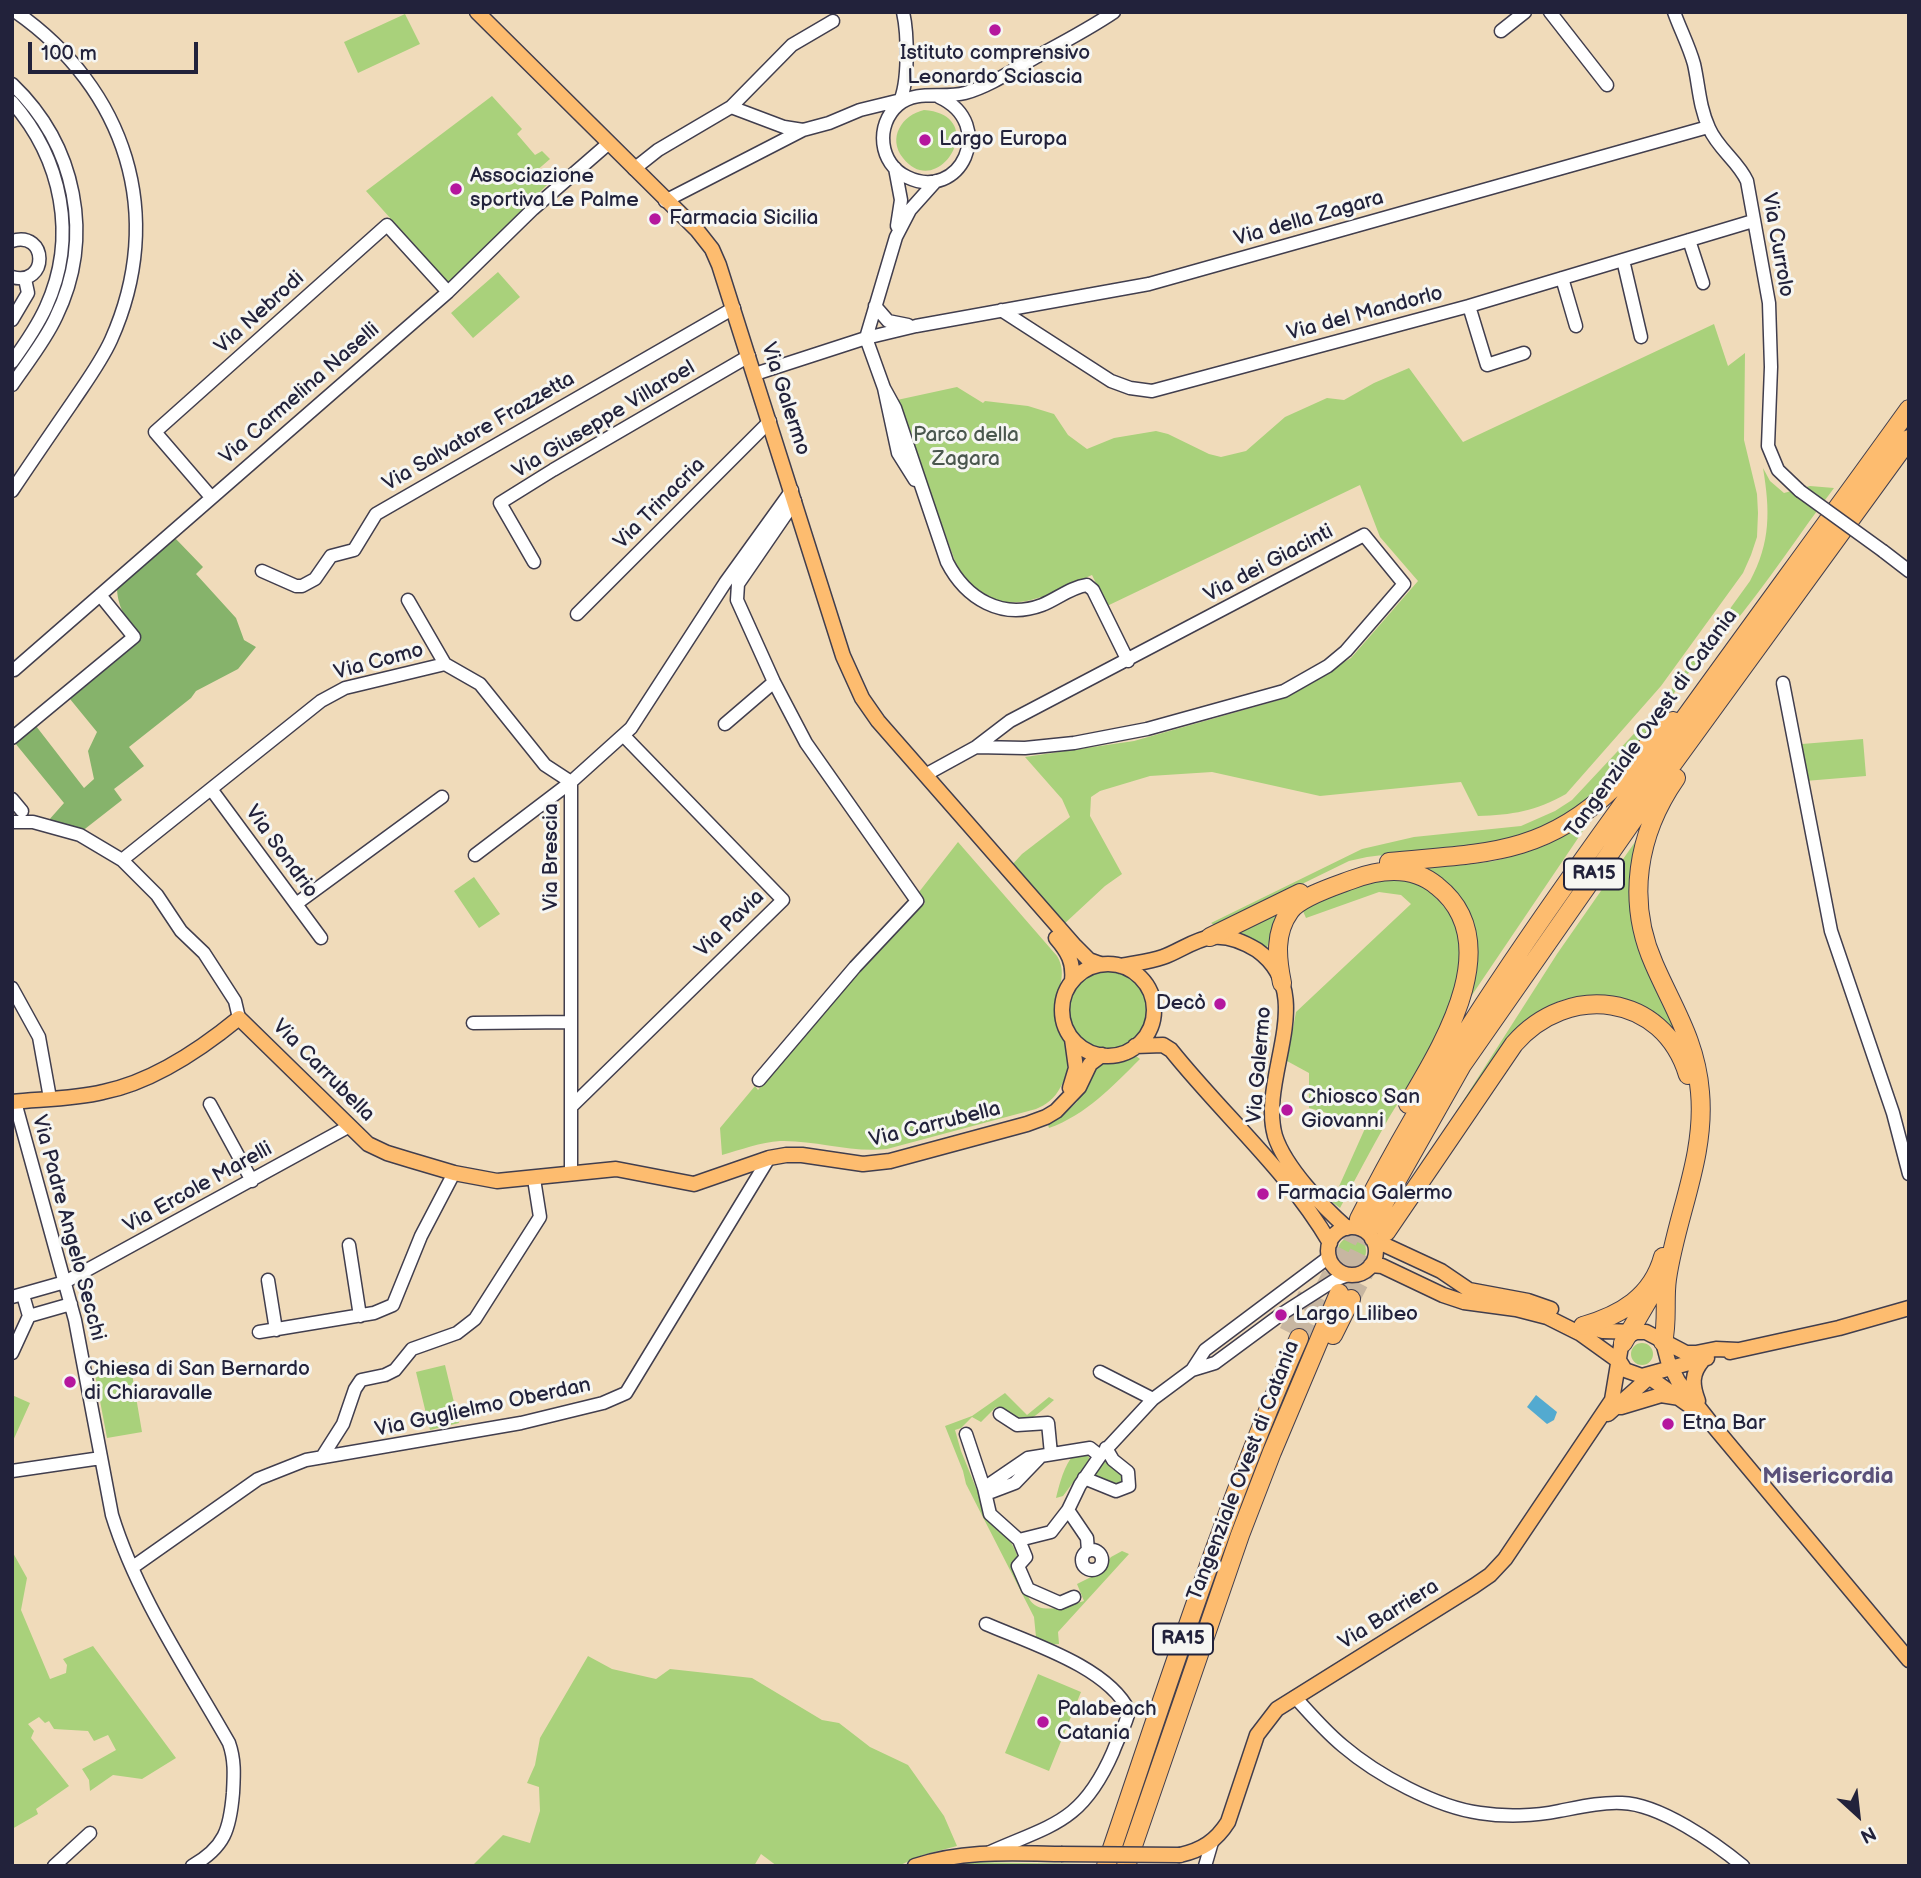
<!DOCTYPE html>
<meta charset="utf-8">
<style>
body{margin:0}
#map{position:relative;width:1921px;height:1878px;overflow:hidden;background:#f0dbba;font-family:"Balsamiq Sans",sans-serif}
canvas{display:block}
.frame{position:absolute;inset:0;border:14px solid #22223b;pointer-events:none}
.north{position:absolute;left:1823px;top:1780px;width:70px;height:70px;-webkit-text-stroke:5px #f6f6f2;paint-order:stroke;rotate:153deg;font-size:19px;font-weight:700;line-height:28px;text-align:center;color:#22223b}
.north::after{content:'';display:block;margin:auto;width:24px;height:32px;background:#22223b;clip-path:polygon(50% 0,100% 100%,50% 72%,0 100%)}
.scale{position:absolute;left:28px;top:42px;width:170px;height:32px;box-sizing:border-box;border:4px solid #22223b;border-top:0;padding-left:9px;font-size:21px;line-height:24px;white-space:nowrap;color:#22223b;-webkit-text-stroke:5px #f6f6f2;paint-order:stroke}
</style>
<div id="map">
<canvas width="1921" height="1878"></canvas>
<div class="frame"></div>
<div class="north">N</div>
<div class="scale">100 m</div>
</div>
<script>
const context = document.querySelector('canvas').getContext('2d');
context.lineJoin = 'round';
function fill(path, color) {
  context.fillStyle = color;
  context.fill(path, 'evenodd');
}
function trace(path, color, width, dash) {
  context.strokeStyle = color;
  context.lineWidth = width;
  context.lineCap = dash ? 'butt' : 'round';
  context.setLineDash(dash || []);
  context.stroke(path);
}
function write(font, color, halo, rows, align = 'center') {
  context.font = font + ' "Balsamiq Sans",sans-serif';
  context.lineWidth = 6;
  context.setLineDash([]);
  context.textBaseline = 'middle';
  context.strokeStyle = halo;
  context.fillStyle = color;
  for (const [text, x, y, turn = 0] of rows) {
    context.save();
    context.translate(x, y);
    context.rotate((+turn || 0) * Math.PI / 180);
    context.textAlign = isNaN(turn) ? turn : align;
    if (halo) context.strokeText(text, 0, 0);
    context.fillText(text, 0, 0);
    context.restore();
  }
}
fill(new Path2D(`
 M405,14l15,30 -62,29 -14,-31z
 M492,96l30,33 -5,5 18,21 7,-4 8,8 -15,13 12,13 -99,98 -82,-92z
 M924,110c68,5 14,93 -21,48 -16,-20 -1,-43 21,-48z
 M498,272l22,25 -47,41 -22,-25z
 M1714,324l14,42 17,-13 -1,87 13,54 1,19 -1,24 -6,18 -8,18 -82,113 -95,108c-30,17 -54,21 -88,22l-17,-34 -141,14 -108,-24 -62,4 -50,15 -9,6 -1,19 32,58 -17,12 -42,39 -53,-58 12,-13 48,-37 -8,-18 -37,-42 109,-16 145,-41 72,-42 67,-77 -38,-44 -20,-52 -253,121 -15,-31c-38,17 -88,48 -124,8 -5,-5 -8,-13 -12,-19l-59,-164 60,-13 26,16 2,-2 43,5 26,8 14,21 19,14 27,-11 42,-7 12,3 41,20 12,3 25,-6 39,-34 42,-19 17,2 30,-17 35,-15 54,74z
 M1763,468l7,13 14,12 26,-7 24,2c-35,46 -67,96 -104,140 -12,15 -28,28 -40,43 -40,53 -71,116 -132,149 -58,31 -128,29 -191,37l-18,4 -133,65 -5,-3 151,-74 52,-12 107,-11 34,-15 17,-11 87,-93 91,-126c21,-39 20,-71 13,-113z
 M1863,739l3,37 -61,5 -3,-37z
 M1593,816l-121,179 -1,-1c14,-53 1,-100 -48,-126 23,-3 48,-3 71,-7 36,-8 67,-26 99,-45z
 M958,842l99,114c12,19 -2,38 -2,59 0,8 4,13 7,21 7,19 9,34 -2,52 -5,10 -14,17 -24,21l-149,40c-36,4 -71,-9 -107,-8 -19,1 -40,9 -58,14l-2,-27 35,-42 3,4 88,-104 79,-83 -6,-11z
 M1635,842l-5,44 4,42 46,111c-15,-19 -28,-23 -49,-33 -93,-42 -140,58 -182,120l7,-14 101,-158z
 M474,877l26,37 -21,14 -25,-37z
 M1376,878c35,1 46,2 69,30 48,59 -29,164 -59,215 -16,28 -31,57 -46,85l-8,-6 35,-78 -58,-16v-35l-22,-12 9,-49 115,-108 -10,-9 -22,-3 -73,26 -4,-9 43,-21z
 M1278,913l-11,35 -28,-16z
 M1068 1010a41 41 0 1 1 82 0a41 41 0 1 1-82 0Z
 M1136,1056l4,3c-27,27 -54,56 -91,69l-1,-3 14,-9 15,-14 17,-33 10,-7h15z
 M1338 1251a14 14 0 1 1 28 0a14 14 0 1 1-28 0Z
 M1631 1354a11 11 0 1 1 22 0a11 11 0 1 1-22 0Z
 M130,1362l12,70 -35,6 -13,-69z
 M445,1365l14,58 -29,7 -14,-58z
 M1005,1393l22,22 22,-18 5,3c-28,24 -25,26 -58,7l-15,15 -9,-5 -11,11 -6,2 6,21 22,54v10c9,8 21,16 27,26 26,40 -3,86 74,60l-7,-17 20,-10 14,-17 11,-6 7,3 -71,78 1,12 -16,1 -7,-8 -2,-20 -68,-133 -3,-13 -18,-45 27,-10z
 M12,1395l18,8 -18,40z
 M1084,1453l5,4v4l-26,35 -7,2c4,-16 8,-32 18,-44z
 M1105,1461l18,12v11l-7,2 -19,-6 -2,-6z
 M12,1551l15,27 -6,32 29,69 16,-6 1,-8 -4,-6 30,-13 83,112 -34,21 -29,-4 -23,16 -1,-11 -7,-11 34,-19 -8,-15 -14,6 -6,-10 -34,-2 -5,-8 -4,2 -6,-6 -11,7 6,7 -3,7 38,48 -33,23 2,5 -26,15z
 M588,1656l24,13 44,10 14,-10 82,9 70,42 17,3 31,24 38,18 36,51 13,30 -34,9 -25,11h-121l-16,-12 -7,12h-282l31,-31 27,8 10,-32 -1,-24 -12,-4 8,-18 5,-27z
 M1038,1674l43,18 -32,79 -44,-18z
 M959,1862l127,2 -127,2z`), '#a9d17b');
fill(new Path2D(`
 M175,538l28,29 -7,7 40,44 8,22 12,7 -18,22 -42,22 -5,7 -62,49 15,19 -30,23 8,11 -41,32 -33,-11 16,-18 -49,-60 21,-17 48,62 10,-9 -6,-28 9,-19 -27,-33 69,-57 1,-5c-12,-16 -22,-27 -23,-48z`), '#86b36b');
fill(new Path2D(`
 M1536,1395l21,17 -3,8 -7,4 -20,-17z`), '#53aad0');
trace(new Path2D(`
 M1339,1293l32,-67
 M1351,1299l35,-67
 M1288,1332l19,-37
 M1299,1338l60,-119`), '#c7b6a1', 18, [18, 9]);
const minor = new Path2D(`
 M1550,12l57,73
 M1674,12c6,17 15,34 20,52 5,22 5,42 15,64 9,21 29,33 38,53l22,122 2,64 -3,79 10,24 22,21
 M1501,31l24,-19
 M12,84c64,61 83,153 44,233 -11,24 -29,46 -44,68
 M939,97c59,27 21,106 -32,80 -28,-13 -32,-52 -9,-72 19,-16 44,-6 67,-12 25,-7 48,-23 71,-36 26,-14 53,-28 78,-45
 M12,102c50,57 66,135 34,205 -9,20 -21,37 -34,55
 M899,103c10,-19 9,-69 4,-91
 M731,107l53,20 19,3
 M895,168l6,32 -4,26
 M634,169l24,-19 73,-43 61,-62 41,-24
 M665,201l138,-71 26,-7 31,-13 45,-11
 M1689,240l14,43
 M12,241c36,-11 37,46 0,36
 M1623,260l18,77
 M1562,278l14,48
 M875,306l13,15 20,4
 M1469,306l18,59 37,-12
 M1001,310l110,71 19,7 22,3 317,-85 284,-85
 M12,320l16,-27 -3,-14
 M755,374l111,-36 50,-12 233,-42 559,-157
 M884,388l11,20 52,154c19,37 55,58 95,43 15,-6 29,-18 45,-20l6,5 35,71
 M915,480l-17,-27 -14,-65 -18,-50 30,-101 14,-27 26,-29
 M12,491c20,-30 40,-59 60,-88 14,-21 29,-41 39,-63 56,-125 15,-251 -95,-328
 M211,497l-56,-65 232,-207 61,67
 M1883,551l26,20
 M534,562l-34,-59 53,-33 196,-114
 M262,571l34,15h6l13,-7 16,-23 23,-6 22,-36 358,-206
 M408,600l37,64
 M577,614l193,-193
 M14,670l434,-378 85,-83 76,-66
 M1783,683l48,248 62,182 16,61
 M725,724l49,-42
 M12,738l122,-101 -34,-42
 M925,775l51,-28 34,-26 354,-186 40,49 -58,67 -18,15 -44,25 -137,38 -73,14 -49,5 -49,-1
 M211,789l110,149
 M12,799l10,12
 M12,822h21l47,13 42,25 35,35 24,36 23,22 31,48 4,17
 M475,855l96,-73 60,-54 94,-145 67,-93
 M122,860l199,-159 24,-13 100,-24 35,20 65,81 26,17
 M296,904l146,-107
 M12,988l27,49 11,61
 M473,1023l97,-1
 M759,1080l96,-113 62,-66 -111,-158 -32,-61 -37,-82 1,-16 57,-83
 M15,1102l60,218 37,195c25,81 75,154 117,228 6,17 5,32 4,50 -3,36 -8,54 -41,73
 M210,1104l42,77
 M572,1106l211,-206 -159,-164
 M571,1174v-392
 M349,1245l11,71
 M268,1280l8,50
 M23,1295l6,21 42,-12
 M12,1297l53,-15 283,-155
 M259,1332l115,-19 19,-8 28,-69 33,-63
 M12,1353l17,-37
 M1192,1370l13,-20 124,-93
 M1100,1372l53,27
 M1000,1414l17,11 31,-2 3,31
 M966,1434l18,54
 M322,1457l21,-33 12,-35 6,-9 24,-5 10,-5 17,-21 45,-16 18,-14 65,-102 -6,-38
 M12,1471l89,-13
 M1084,1478l32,13 13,-5 -1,-14 -15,-12 -7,-12
 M986,1494l29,-11 26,-27
 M1068,1510l19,28 1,13
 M1019,1540l32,-8 17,-22 12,-25 20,-29 53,-57 39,-29 23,-7 65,-48 55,-35 13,-5
 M1082 1560a10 10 0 1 1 20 0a10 10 0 1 1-20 0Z
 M133,1567l125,-88 48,-19 215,-37 82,-20 23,-10 143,-235
 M1074,1597l-14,6 -32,-14 -10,-23 8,-9 -7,-17 -29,-26 -6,-26 44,-30 62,-10 10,8
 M986,1624c44,19 122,43 143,87 -3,14 -11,27 -16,41 -31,71 -60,72 -125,101
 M1295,1697c15,17 31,35 48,49 34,29 93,61 137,67 25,4 55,3 79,-2 21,-4 42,-9 63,-8 38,1 93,40 121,63
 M54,1866l36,-33
 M1205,1866l7,-24`);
const major = new Path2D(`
 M477,12l220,218 15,19 7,16 124,391 19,42 16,23 197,225 14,14 11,4
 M1056,938c12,14 18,24 16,43
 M1062 1010a46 46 0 1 1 92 0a46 46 0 1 1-92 0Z
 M1121,966c14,-3 28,-4 42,-9 15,-5 32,-18 49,-20 16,-2 32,5 45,13 63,45 1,126 18,186 10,31 48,71 72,92
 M1135,1046l28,-1 8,5c52,65 117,121 159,193
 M1070,1088l6,-20 -4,-29
 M12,1102c30,-3 62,-3 91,-10 50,-10 97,-42 136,-74l129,126 19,9 23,7 44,13 43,8 119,-12 78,15 75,-26 17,-3h16l61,9 27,-3 137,-37 19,-7 10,-6 23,-24 11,-23 12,-9
 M1328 1251a24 24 0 1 1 48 0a24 24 0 1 1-48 0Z
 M1372,1239l69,32 28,19 59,11 23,8
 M1371,1265l11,1 61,29 21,7 52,7 31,8 34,17 39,28 5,8 28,10 37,26
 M1582,1325l21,6 34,1
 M1663,1342l5,19 10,20 33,42 198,237
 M1730,1352l109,-24 70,-20
 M1642,1376l65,-18
 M1698,1401c-6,-16 -7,-27 5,-41
 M1621,1407l40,-12 19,3
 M1608,1414l45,-40
 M1180,1855c22,-5 36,-14 48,-33l29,-87 20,-26 197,-123 16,-11 15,-16 107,-159 9,-54 7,-10 8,-4h10l40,21h10l20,-4 21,1
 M915,1866c49,-16 95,-13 146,-12`);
const highway = new Path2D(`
 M1389,862c90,-9 152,-5 223,-73 16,-15 26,-34 41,-50 6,-6 13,-12 20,-18
 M1210,937l90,-44
 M1282,983c-5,-25 -8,-50 8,-72 10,-14 45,-25 61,-31 29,-11 61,-15 86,6 71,56 5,160 -29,218
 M1359,1219c74,-147 168,-282 264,-415 94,-132 191,-263 286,-395
 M1371,1226l91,-161 204,-292 243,-334
 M1386,1232l128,-188c54,-62 149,-51 174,31
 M1583,1326c38,-11 69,-29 80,-69
 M1333,1335l18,-36
 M1663,1342c5,-21 1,-42 4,-63 9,-63 39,-122 33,-187 -4,-51 -27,-84 -46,-128 -28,-63 -17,-130 22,-186
 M1623,1343l31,-53
 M1106,1866c61,-178 117,-357 193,-528
 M1126,1866l114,-331 32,-83 67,-159`);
trace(minor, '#413e4e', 15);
trace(major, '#413e4e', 17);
trace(highway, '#413e4e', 20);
trace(minor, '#fff', 12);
trace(major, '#fdbc6f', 14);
trace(highway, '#fdbc6f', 18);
const minorBridge = new Path2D(`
 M1800,491l83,60`);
const majorBridge = new Path2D(`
 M1061,1854l119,1`);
trace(minorBridge, '#413e4e', 15, []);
trace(majorBridge, '#413e4e', 17, []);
trace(minorBridge, '#fff', 12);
trace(majorBridge, '#fdbc6f', 14);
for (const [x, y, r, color] of [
 [995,30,7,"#b5179e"],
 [925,140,7,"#b5179e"],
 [456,189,7,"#b5179e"],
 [655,219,7,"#b5179e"],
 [1220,1004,7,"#b5179e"],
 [1287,1110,7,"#b5179e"],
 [1263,1194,7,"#b5179e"],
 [1281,1315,7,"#b5179e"],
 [70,1382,7,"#b5179e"],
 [1668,1424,7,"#b5179e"],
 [1043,1722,7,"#b5179e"]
]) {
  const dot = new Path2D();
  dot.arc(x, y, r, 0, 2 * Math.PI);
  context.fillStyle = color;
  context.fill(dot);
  trace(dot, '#f6f6f2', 2.5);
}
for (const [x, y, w] of [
 [1594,874,60],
 [1183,1639,60]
]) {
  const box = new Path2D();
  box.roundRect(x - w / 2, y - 15.5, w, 31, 5);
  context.fillStyle = '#f6f6f2';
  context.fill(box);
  trace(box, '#22223b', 2);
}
write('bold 19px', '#22223b', null, [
 ["RA15",1594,874],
 ["RA15",1183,1639]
]);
write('21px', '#22223b', '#f6f6f2', [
 ["Istituto comprensivo",995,54,"center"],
 ["Leonardo Sciascia",995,78,"center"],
 ["Largo Europa",939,140],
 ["Associazione",470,177],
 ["sportiva Le Palme",470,201],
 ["Farmacia Sicilia",669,219],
 ["Decò",1206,1004,"right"],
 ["Chiosco San",1301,1098],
 ["Giovanni",1301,1122],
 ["Farmacia Galermo",1277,1194],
 ["Largo Lilibeo",1295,1315],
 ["Chiesa di San Bernardo",84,1370],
 ["di Chiaravalle",84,1394],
 ["Etna Bar",1682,1424],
 ["Palabeach",1057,1710],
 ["Catania",1057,1734]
], 'left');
write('21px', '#22223b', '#f6f6f2', [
 ["Via della Zagara",1309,219,-16],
 ["Via Currolo",1777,245,80],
 ["Via Nebrodi",260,313,-42],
 ["Via del Mandorlo",1365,314,-15],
 ["Via Carmelina Naselli",300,394,-41],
 ["Via Galermo",785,399,72],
 ["Via Giuseppe Villaroel",604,420,-31],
 ["Via Salvatore Frazzetta",479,432,-30],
 ["Via Trinacria",660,504,-45],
 ["Via dei Giacinti",1269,564,-28],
 ["Via Como",379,662,-15],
 ["Tangenziale Ovest di Catania",1652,724,-54],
 ["Via Sondrio",281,852,54],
 ["Via Brescia",552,857,-90],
 ["Via Pavia",730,924,-44],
 ["Via Galermo",1260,1065,-85],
 ["Via Carrubella",323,1071,45],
 ["Via Carrubella",935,1125,-14],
 ["Via Ercole Marelli",198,1188,-29],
 ["Via Padre Angelo Secchi",68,1228,75],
 ["Via Guglielmo Oberdan",483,1408,-12],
 ["Tangenziale Ovest di Catania",1244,1471,-69],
 ["Via Barriera",1389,1615,-32]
]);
write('21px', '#4a574e', '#f6f6f2', [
 ["Parco della",966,436],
 ["Zagara",966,460]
]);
write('bold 23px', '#5a517a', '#f6f6f2', [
 ["Misericordia",1828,1477]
]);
</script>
